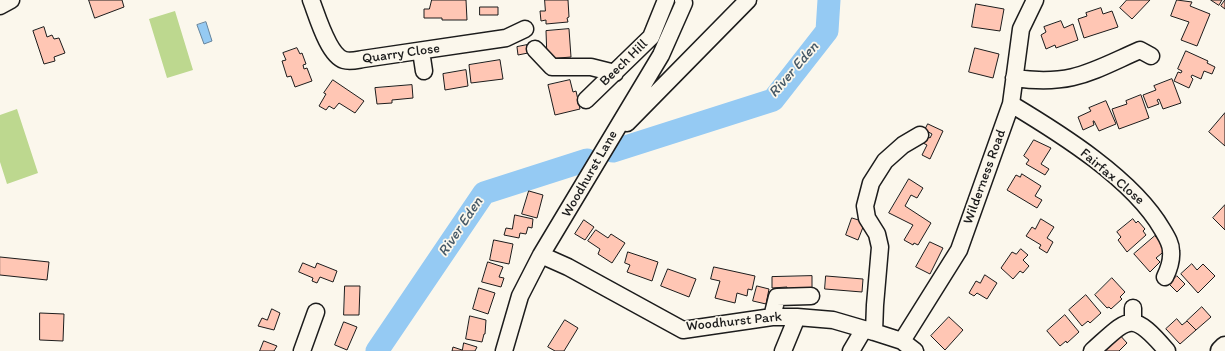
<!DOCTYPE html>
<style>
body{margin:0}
canvas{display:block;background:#fbf7ec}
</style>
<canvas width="1225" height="351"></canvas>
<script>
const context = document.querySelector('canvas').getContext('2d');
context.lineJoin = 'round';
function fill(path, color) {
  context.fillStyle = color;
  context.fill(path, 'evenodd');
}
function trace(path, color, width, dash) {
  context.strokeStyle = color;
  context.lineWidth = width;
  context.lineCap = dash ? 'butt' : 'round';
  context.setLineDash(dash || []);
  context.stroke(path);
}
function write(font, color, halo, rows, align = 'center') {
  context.font = font + ' Itim,sans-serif';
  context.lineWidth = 3.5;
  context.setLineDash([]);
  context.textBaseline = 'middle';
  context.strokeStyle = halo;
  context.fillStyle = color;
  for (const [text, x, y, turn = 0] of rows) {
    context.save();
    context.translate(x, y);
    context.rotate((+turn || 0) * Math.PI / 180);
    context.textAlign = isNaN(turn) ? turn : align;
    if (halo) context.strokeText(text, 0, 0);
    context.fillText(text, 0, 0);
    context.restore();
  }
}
fill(new Path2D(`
 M175,11l18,59 -26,8 -18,-59z
 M17,109l21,64 -31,11 -7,-22v-47z`), '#bdd88f');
const water = new Path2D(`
 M206,22l6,19 -8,3 -7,-19z`);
fill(water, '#95caf3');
trace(water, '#65849d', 1);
trace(new Path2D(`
 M613,151l160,-51 54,-69 2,-31
 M377,351l107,-158 103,-33`), '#95caf3', 23);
const building = new Path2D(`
 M89,0h33l2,7 -29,11z
 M432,0h34l1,20h-25v-2h-18v-9h5z
 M545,0h23l1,17 -2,1 1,4 -22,2v-4l-5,1 -1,-10h5z
 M1127,0h23l-18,19 -12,-11z
 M1177,0l15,2 -2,4 20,8 -13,32 -16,-6 8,-18 -18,-6z
 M1211,0h11l-3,5z
 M1225,0v9l-4,-3z
 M976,4l28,5 -4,22 -28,-4z
 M480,7h18v8h-18z
 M1101,8l2,6 9,-3 6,16 -34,11 -6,-19 9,-3 -1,-3z
 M1061,21l3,7 9,-4 5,16 -22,8 -1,-3 -9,4 -5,-14 5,-3 -2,-5z
 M44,27l3,10 5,-2 2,4 5,-1 6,15 -11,4 1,4 -11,3 -11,-33z
 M569,29l2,28 -24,2 -1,-28z
 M527,45l1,8 -10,2 -1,-8z
 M297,48l3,6 2,-1 4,11 -3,1 1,4 3,-1 5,13 -17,6 -4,-11 -4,1 -5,-16 4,-1 -3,-7z
 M975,48l24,6 -6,24 -24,-6z
 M1186,51l22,10 -1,2 8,4 -3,7 -8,-3 -3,8 -9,-4 -1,2 2,2 -4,9 -15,-7 4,-9 3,1 1,-2 -4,-2z
 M500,60l3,19 -32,4 -2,-18z
 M466,70l2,16 -23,4 -2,-16z
 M1172,79l9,24 -18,6 -4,-10 -2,1 2,4 -11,4 -5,-13 13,-5 -2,-4z
 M333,80l31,21 -9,12 -16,-10 -5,6 -5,-3 -3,4 -7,-4 7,-12 -2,-1z
 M570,80l3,12 3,-1 4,18 -25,6 -7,-30z
 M412,85l1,13 -21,2v3l-15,1 -2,-16z
 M1141,95l8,23 -30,11 -7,-20 15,-5 -1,-3z
 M1106,101l10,23 -17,7 -5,-10h-1l1,4 -11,5 -5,-13 13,-6 -2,-3z
 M1225,113v33l-16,-14z
 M928,124l15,7 -13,28 -8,-4 5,-10 -4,-2 4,-7 3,2 2,-4 -7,-4z
 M1034,140l17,8 -10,16 8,5 -4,6 -19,-11 3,-4 -5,-4z
 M1022,174l19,12 -6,10 7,4 -5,8 -30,-18 9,-15 4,2z
 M909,179l14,9 -6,10 -6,-3 -6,11 26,17 -13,22 -4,-2 -1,2 -9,-5 9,-15 -24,-12z
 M529,191l14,4 -6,23 -15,-4z
 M1225,205v25l-12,-12z
 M515,215l18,4 -1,9 -4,-1 -2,7 -6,-1 -1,5 -15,-3 2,-7 6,1z
 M852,218l13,4 -7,18 -12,-5z
 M1041,219l13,8 -7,11 6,4 -6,11 -8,-5 2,-3 -15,-9 6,-9 3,2z
 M1133,219l3,4 2,-2 7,8 -2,2 3,4 -19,17 -9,-12 3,-3 -4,-5z
 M584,220l10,7 -9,13 -10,-6z
 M596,230l12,8 3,-4 14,9 -13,20 -14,-9 2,-5 -12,-8z
 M1155,236l12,13 -11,9 4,4 -10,10 -16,-18z
 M494,240l19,4 -4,20 -19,-4z
 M930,242l13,6 -13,26 -14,-7z
 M1021,249l7,6 -5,5 6,6 -6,7 -3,-2 -7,8 -12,-11 11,-16 4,2z
 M628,252l30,10 -6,19 -25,-9 3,-7 -5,-2z
 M0,257l49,5 -2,18 -47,-5z
 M488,262l15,5 -4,10 5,1 -3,9 -19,-5z
 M303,263l12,5 2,-5 20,8 -4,11 -13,-5 -3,6 -5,-2 1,-3 -14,-6z
 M1192,264l5,6 6,-6 12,12 -17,17 -17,-19z
 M714,267l41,9 -3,14 -4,-1 -1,7 -10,-3 -2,10 -20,-5 5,-17 -9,-2z
 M668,269l28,10 -7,18 -28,-11z
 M985,275l12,8 -10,16 -10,-6 -3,3 -5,-3 7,-12 4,2z
 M812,276v14l-25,1v-4l-15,1v-11z
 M826,276l37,3 -1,13 -37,-3z
 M1177,276l8,8 -8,8 -8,-8z
 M1112,278l13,14 -5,5 2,2 -11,10 -2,-2 -2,1 -12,-13z
 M345,286h15l-1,29h-15z
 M757,286l12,3 -3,15 -13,-3z
 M479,288l16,5 -7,21 -15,-5z
 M1086,295l15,18 -11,10 -2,-2 -6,5 -13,-16z
 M1202,307l9,10 -15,13 -9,-9z
 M272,309l8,4 -6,17 -16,-4 4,-8 5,2z
 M40,313l24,1 -1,27 -23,-1z
 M1065,315l14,17 -12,11 -1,-2 -6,5 -13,-15z
 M470,316l16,4 -1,14h-1l-2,8 -16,-3z
 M949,317l14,13 -18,20 -14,-14z
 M1177,319l5,6 5,-4 9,9 -16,14 -14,-15z
 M565,320l13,8 -14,23h-9l-7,-4z
 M344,322l13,5 -10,23 -12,-5z
 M1118,333l9,10 -8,8h-20z
 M264,341l13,5 -3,5h-14z
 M464,343l13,4 -2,4h-23l1,-4 9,3z`);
fill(building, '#ffc6b4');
trace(building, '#1c1c1c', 1);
const minor = new Path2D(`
 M311,0c6,15 17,55 33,60 6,2 13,0 19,-1l143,-21 19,-9
 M0,6l11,-6
 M535,49l17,18h39l24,6
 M421,51l3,20
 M1014,78c58,8 76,-6 126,-28l11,6
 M586,100l65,-63 15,-37
 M1011,104c50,30 122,75 151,125 4,7 9,14 9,22 1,10 -2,18 -6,26
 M627,123l121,-123
 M541,255l27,12 115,63 89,-13h25l36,3 41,12 28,9 13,10
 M772,317l5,-20 34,-1
 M1133,322v-14
 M874,332l1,-27 5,-58 -3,-13 -10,-16 -2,-12 6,-23 14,-22 18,-16 17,-10
 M902,341l57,-91 52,-146 10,-75 14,-29
 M302,351l14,-39
 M504,351l16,-55 21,-41 120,-200 23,-52 -1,-3
 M783,351l14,-34
 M851,351l13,-22
 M1092,351c37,-33 39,-42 75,0`);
const major = new Path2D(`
 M1221,351l4,-4`);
trace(minor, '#1c1c1c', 19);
trace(major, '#1c1c1c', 23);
trace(minor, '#fbf7ec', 16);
trace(major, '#fbf7ec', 20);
write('14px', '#1c1c1c', '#fbf7ec', [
 ["Quarry Close",401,54,-8],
 ["Beech Hill",624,63,-44],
 ["Woodhurst Lane",590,174,-60],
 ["Wilderness Road",985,177,-70],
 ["Fairfax Close",1112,177,40],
 ["Woodhurst Park",734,322,-6]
]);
write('italic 15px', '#465967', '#fbf7ec', [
 ["River Eden",794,70,-49],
 ["River Eden",461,227,-56]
]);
</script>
